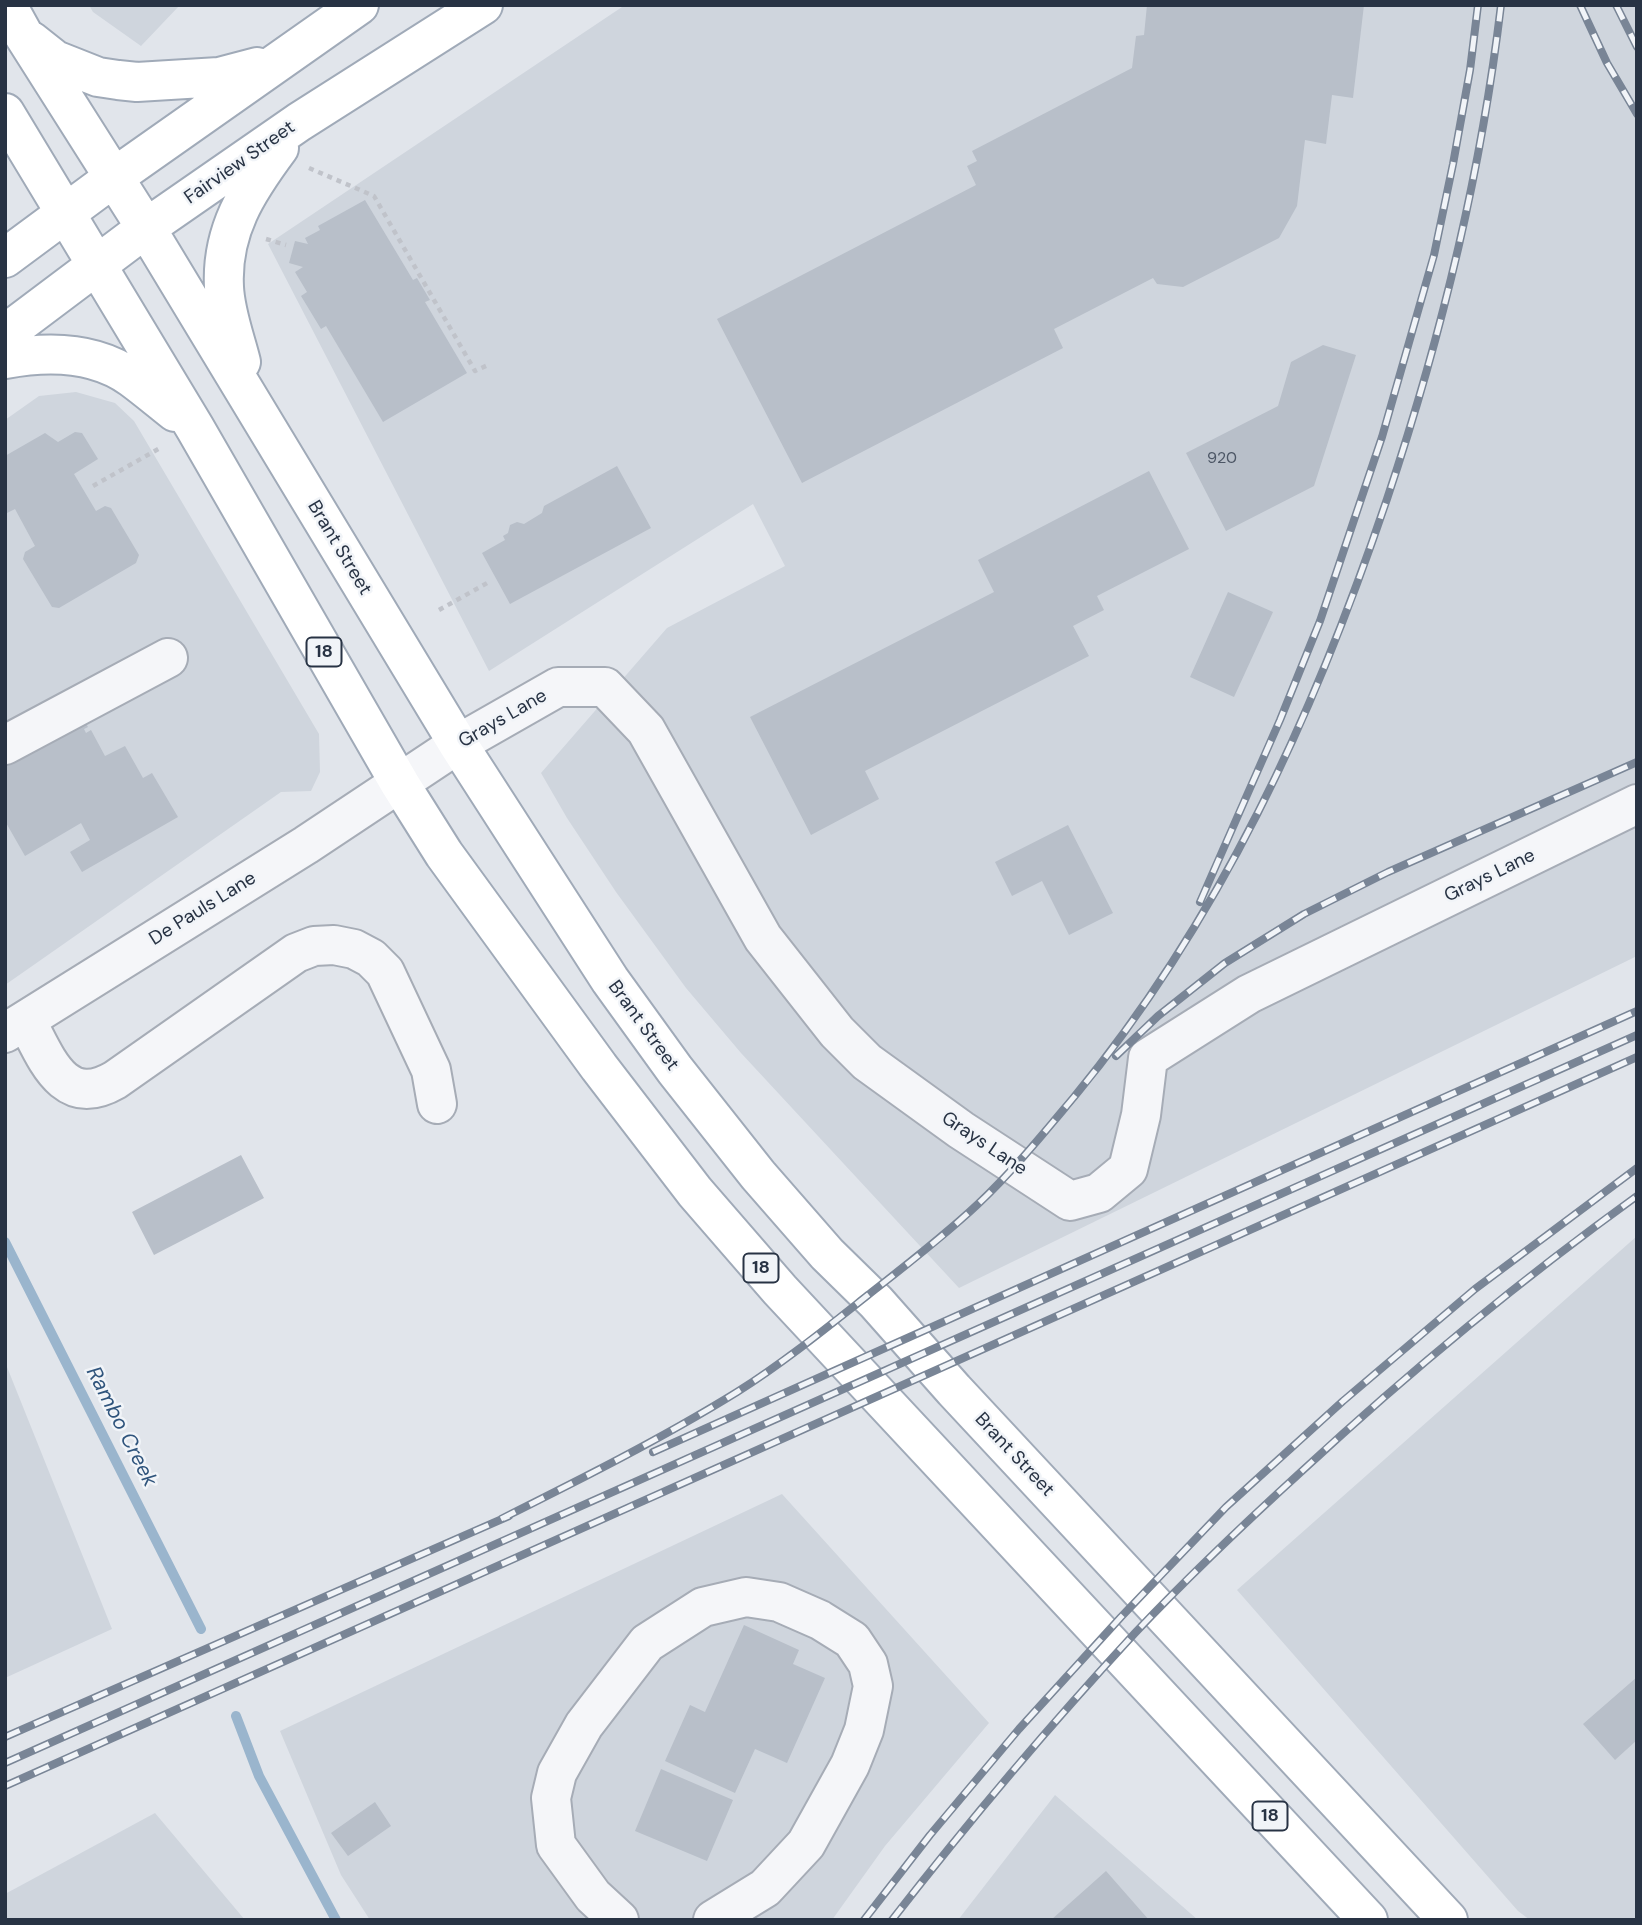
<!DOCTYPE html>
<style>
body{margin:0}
#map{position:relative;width:1642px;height:1925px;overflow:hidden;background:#e1e5eb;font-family:"DM Sans",sans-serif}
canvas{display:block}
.frame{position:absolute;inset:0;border:7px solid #283344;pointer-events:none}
</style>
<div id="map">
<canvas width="1642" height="1925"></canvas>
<div class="frame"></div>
</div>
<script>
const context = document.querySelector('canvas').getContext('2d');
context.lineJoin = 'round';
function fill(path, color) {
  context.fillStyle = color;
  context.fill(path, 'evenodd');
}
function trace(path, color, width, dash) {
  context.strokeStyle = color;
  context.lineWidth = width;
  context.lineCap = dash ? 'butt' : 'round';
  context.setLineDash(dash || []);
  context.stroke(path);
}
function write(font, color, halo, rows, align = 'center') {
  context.font = font + ' "DM Sans",sans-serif';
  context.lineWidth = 5;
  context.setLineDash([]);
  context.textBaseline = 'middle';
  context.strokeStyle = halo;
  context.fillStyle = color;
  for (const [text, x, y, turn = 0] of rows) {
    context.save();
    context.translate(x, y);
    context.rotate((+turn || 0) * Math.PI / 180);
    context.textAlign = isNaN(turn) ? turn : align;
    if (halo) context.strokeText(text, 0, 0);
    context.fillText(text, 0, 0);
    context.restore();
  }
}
fill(new Path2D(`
 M89,5h91l-39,41 -48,-34z
 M625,5h1012v951l-678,332 -218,-235 -55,-65 -70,-96 -49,-74 -26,-45 126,-145 118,-62 -32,-62 -264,167 -221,-427z
 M76,392l39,11 19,18 185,313 1,38 -9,19 -30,1 -276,193v-565l34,-24z
 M1637,1236v681l-7,3h-100l-12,-9 -281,-321z
 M5,1362l107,267 -107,49z
 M782,1494l207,229 -104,123 -53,74h-462l-29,-45 -61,-144z
 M1055,1795l143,125h-240z
 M155,1813l90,107h-240v-26z`), '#cfd5dd');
trace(new Path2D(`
 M5,1242l196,387
 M236,1716l23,60 77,144`), '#9ab5cd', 10);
fill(new Path2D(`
 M1147,5h217l-11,93 -21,-3 -6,49 -21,-4 -8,66 -18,32 -96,49 -26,-3 -4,-6 -99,51 9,19 -261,135 -85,-164 259,-134 -9,-19 10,-5 -5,-10 160,-83 4,-32 8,-1z
 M365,200l48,80 4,-2 13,22 -5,2 42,71 -84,49 -57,-96 -5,3 -20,-33 6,-4 -12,-20 8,-5 -14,-4 6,-22 13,3 -3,-6 15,-8 -2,-4z
 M1323,345l33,10 -42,131 -88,45 -40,-78 92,-47 13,-44z
 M75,432l7,1 16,26 -24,15 22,37 9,-5 6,2 28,47 -3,8 -77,45 -7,-1 -29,-48 2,-7 10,-6 -20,-37 -10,5v-58l40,-23 13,9z
 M617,466l34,62 -141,76 -28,-51 23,-13 -2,-4 5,-3 2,-8 7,-3 7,2 18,-11 2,-7z
 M1149,471l40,78 -92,47 7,14 -31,16 16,30 -224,115 14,28 -68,36 -61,-118 244,-125 -16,-32z
 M1228,592l45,20 -39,85 -44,-20z
 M83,718l5,9 -4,2 2,4 5,-3 14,26 20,-10 18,32 9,-5 26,44 -96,55 -12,-20 20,-12 -9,-17 -56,33 -20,-35v-64z
 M1068,825l45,88 -44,22 -27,-54 -30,15 -17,-34z
 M241,1155l23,43 -110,57 -22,-43z
 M744,1625l55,25 -6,14 32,14 -38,85 -32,-14 -20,44 -70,-32 25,-56 15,7z
 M1637,1677v63l-22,20 -32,-36z
 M661,1769l72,31 -26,61 -72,-30z
 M375,1802l16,24 -43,30 -17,-23z
 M1106,1871l43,49h-98z`), '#b8bfc9');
const minor = new Path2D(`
 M5,745l163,-87
 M26,1020c20,37 37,90 89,60l181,-127 18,-7 20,-1 20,4 17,9 14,14 46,98 6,34
 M5,1033l301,-188 152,-101 100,-57h47l41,43 117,208 74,94 30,30 94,68 109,71 29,-8 29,-24 13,-54 7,-57 101,-64 388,-190
 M619,1920l-26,-24 -37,-51 -5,-47 6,-25 27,-48 63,-82 56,-36 43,-10 33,5 41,18 32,20 16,24 5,22 -9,44 -14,35 -44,79 -41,44 -52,32`);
const major = new Path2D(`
 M7,5l16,29 123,194 312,516 152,236 65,90 83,105 69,79 49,48 78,88 494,530
 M31,41l24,19 43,17 20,3 19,2 82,-5 38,-10
 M5,113l190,315 205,356 44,70 155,213 96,125 85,98 588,630
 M5,258l108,-80 246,-173
 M5,334l141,-106 153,-106 184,-117
 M5,359c43,-8 91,-7 127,19 15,11 29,23 43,34
 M241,362c-6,-24 -16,-50 -17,-75 -3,-56 23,-96 55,-139`);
trace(minor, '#a6acb6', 42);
trace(major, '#a0aab8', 42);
trace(new Path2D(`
 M309,168l65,28 101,175 15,-7
 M266,239l20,6
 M93,486l67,-38
 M439,610l50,-28`), '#c0c3ca', 4.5, [5, 5]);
trace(minor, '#f5f6f9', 38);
trace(major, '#fff', 38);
const rail = new Path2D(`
 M1580,5l27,58 30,51
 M1616,5l21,42
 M1200,902l80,-182 40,-99 62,-184 52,-182 19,-91 17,-94 8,-65
 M1116,1056l42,-40 67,-53 79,-49 84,-42 249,-110
 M653,1452l984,-441
 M501,1519c80,-40 160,-80 236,-127 46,-29 88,-63 131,-97 37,-29 76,-59 110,-91 35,-33 65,-70 96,-107 146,-177 240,-382 313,-598 54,-161 94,-326 114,-494
 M5,1737l504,-221
 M5,1763l1632,-728
 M5,1786l1632,-729
 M864,1920l66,-85 89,-106 102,-112 105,-110 117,-106 132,-112 162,-121
 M892,1920c77,-99 158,-195 243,-287 53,-56 110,-110 167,-162 106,-98 217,-190 335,-275`);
trace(rail, '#798596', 8);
trace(rail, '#f1f4f8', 5, [16]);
write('16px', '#4c5665', null, [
 ["920",1222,459]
]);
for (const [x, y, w] of [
 [324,652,35],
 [761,1268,35],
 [1270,1816,35]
]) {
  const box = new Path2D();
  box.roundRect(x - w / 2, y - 14.5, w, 29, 5);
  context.fillStyle = '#f1f4f8';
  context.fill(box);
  trace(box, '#283344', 2);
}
write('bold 18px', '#283344', null, [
 ["18",324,652],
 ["18",761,1268],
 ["18",1270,1816]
]);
write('19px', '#283344', '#f1f4f8', [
 ["Fairview Street",240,163,-35],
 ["Brant Street",339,548,59],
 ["Grays Lane",503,719,-30],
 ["Grays Lane",1490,876,-26],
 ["De Pauls Lane",203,909,-32],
 ["Brant Street",643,1026,54],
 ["Grays Lane",984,1144,34],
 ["Brant Street",1014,1455,47]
]);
write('italic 21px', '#2f547c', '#f1f4f8', [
 ["Rambo Creek",121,1427,63]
]);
</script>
